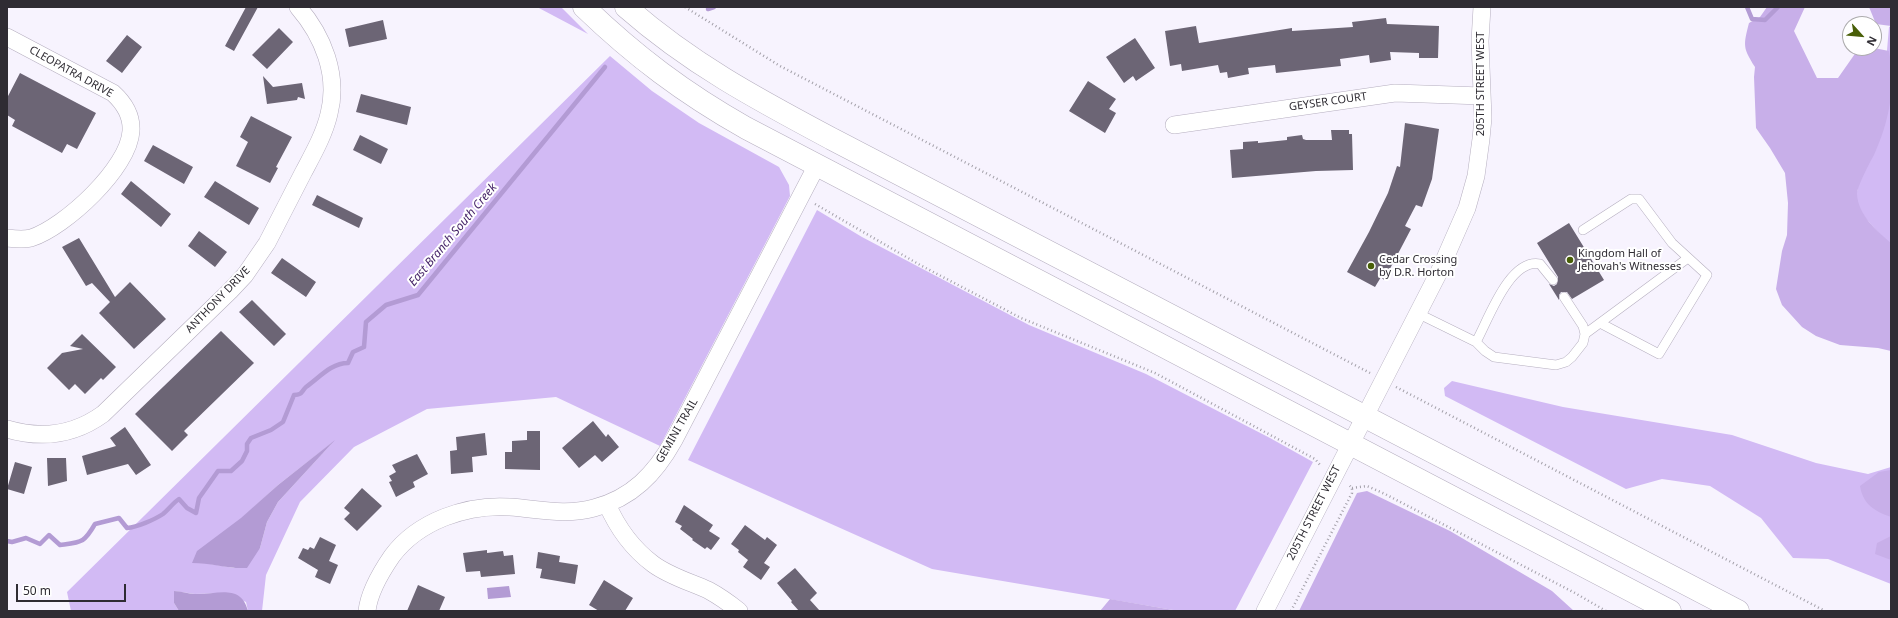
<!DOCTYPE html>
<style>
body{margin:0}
#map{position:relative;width:1898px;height:618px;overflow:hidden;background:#f7f3fe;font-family:"Noto Sans",sans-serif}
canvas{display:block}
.frame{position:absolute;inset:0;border:8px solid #2f2c33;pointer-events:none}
.north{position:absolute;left:1842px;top:16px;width:40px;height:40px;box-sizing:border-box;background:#fff;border:1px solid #acabad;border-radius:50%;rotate:117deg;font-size:11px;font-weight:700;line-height:16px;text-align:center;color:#2f2c33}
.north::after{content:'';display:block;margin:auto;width:14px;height:18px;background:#495f08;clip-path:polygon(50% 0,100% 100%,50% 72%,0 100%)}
.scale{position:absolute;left:16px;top:584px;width:110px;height:18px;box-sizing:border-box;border:2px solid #2f2c33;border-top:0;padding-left:5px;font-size:12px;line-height:14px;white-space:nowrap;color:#2f2c33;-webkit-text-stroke:3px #fff;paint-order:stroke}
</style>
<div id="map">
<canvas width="1898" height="618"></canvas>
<div class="frame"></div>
<div class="north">N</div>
<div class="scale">50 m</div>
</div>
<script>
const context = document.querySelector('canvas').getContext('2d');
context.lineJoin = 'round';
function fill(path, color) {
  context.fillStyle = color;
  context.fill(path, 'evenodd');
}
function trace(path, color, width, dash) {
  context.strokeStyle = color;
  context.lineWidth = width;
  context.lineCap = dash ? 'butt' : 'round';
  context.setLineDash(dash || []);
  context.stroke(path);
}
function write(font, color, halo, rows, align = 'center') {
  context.font = font + ' "Noto Sans",sans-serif';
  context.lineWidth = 4;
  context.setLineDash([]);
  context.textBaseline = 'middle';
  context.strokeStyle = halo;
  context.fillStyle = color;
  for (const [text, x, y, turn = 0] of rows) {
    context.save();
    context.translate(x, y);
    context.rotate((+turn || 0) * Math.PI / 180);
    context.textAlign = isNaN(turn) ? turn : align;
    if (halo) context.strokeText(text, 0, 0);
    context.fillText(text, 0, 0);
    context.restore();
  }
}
fill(new Path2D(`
 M537,7h24l27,27z
 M1891,26v221l-37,-42 32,-143 3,-35z
 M610,56l42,35 47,32 80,44 10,18 1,11 -130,250 -104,-49 -129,12 -73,38 -54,55 -34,73 -4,36h-14l-2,-9 -21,-9 -30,1 -21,-3v12l5,8h-108l-4,-19zM333,442l-55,60 -11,20 -7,26 -26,20 -29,-5h-12l85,-78z
 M817,210l45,27 167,88 117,49 124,64 43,24 -78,149h-56l-247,-42 -244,-109z
 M1452,381l111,26 169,28 84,28 52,11 23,-7v117l-63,-25 -35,-1 -32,-40 -51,-32 -48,-7 -36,10 -181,-93 -1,-8z`), '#d2baf4');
fill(new Path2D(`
 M1767,7h38l-11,24 23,47h21l21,-30h15l15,3c7,37 0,71 -15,104 -4,7 -17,32 -17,39 1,21 20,37 34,49v108l-13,-3 -38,-3 -24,-9 -14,-9 -20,-22 -6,-16 6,-38 5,-16 1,-32 -3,-30 -15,-25 -14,-20 -2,-51 1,-10c-12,-19 -12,-21 -6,-44l11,-6z
 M1869,7h22v19l-15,-2z
 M1891,470v47c-17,-6 -28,-13 -31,-31l19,-14z
 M1367,491l83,40 102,60 22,20h-275l58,-118z
 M1891,536v24l-16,-6 2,-11z
 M1110,599l69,12h-79z`), '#c8afe9');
fill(new Path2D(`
 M335,440l-57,62 -11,20 -7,26 -13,20c-19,1 -36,-5 -55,-5l5,-12 44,-33 37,-33z
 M509,586l2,11 -23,2 -1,-11z
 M174,591c7,0 14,3 21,3 21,1 46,-11 53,17h-69l-5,-8z`), '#b39bd4');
trace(new Path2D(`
 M1747,7l5,12 13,1 13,-13
 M708,9l6,-2
 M7,541l5,1 14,-4 14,6 9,-9 11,10c22,-3 24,-2 35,-21l24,-6 8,10c10,-1 27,-8 36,-14 6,-5 10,-11 16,-15l8,9 9,5 3,-15 19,-27h13l11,-10 5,-10v-7l4,-6 20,-8 12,-8 11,-27c8,0 7,-3 12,-8 13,-9 25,-24 42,-24l5,-11 11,-5 2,-25 20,-17 32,-10 187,-228`), '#b39bd4', 4.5);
fill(new Path2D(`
 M246,7h12l-24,44 -9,-5z
 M1386,18l1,6 52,2 -1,32h-19v-5l-29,-1 1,8 -21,3 -1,-8 -29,4 1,7 -65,7 -1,-8 -27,3 1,6 -21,4 -1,-6 -7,1 -2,-8 -36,6 -1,-7 -11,2 -5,-35 31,-5 3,17 93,-15v3l61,-4 -1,-5z
 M383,20l4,19 -38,8 -4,-18z
 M279,28l14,14 -26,27 -15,-14z
 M127,35l15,12 -20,26 -16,-12z
 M1135,38l20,30 -19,13 -3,-5 -9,7 -18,-26z
 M20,73l76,40 -19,36 -10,-5 -5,9 -50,-27 3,-6 -8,-5v-17z
 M263,76l10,11 29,-4 3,16 -7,-2 -1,3 -30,4z
 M1088,81l28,18 -7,10 7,4 -11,20 -36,-22z
 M361,94l50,13 -4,18 -51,-13z
 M251,116l41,21 -16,30 2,1 -8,15 -34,-17 12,-24 -8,-5z
 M1405,123l34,6 -7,50 -10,28 -6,-2 -11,21 6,3 -10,19 -17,32 -3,-3 -6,10 -28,-15 22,-40 19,-39 9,-27 3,1z
 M1331,130h18v4h3l1,36 -37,1 -84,7 -2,-28 13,-1v-7l15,-1v2l29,-3v-3l15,-2 1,4 3,1h26z
 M360,135l28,14 -7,15 -28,-14z
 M153,145l40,22 -9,17 -40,-23z
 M131,181l40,33 -10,13 -40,-33z
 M215,181l44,27 -10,17 -45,-28z
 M317,195l46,23 -4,10 -47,-23z
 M1569,223l35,57 -32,19 -5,-7h-6l-2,3v5l-10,-16 5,2 3,-2 1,-7 -21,-34z
 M199,231l28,21 -12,15 -27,-21z
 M79,238l36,59 15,-15 36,37 -32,30 -35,-36 11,-11 -18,-19 -6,3 -24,-39z
 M282,258l34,24 -10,15 -35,-24z
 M252,300l34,34 -12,12 -35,-34z
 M221,331l33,32 -70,68 4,4 -16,16 -37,-37z
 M82,334l34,33 -13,13 -2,-2 -16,16 -10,-10 -6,6 -22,-22 15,-15 21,-4 -13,-3z
 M593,421l13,16 2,-3 11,13 -17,15 -7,-7 -16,13 -17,-20z
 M125,427l26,38 -15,10 -8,-11 -41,11 -5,-19 34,-10 -6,-8z
 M527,431h13v39l-35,-1v-17h7v-11l15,-1z
 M485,433l2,22 -15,2 1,15 -22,2 -1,-23 7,-1 -1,-13z
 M417,454l11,20 -15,8 2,5 -19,10 -7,-15 3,-1 -3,-5 7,-4 -4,-7z
 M47,458h19l1,23 -19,5z
 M15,462l17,5 -8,27 -17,-5z
 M362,488l20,18 -25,25 -13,-12 6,-6 -6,-5z
 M684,505l29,20 -4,6 11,7 -9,12 -4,-3 -2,2 -13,-9 1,-1 -13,-10 2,-3 -7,-4z
 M745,525l20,15 2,-3 10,8 -13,18 6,4 -9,13 -18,-13 5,-7 -10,-8 1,-2 -8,-6z
 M320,537l16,8 -7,16 9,4 -8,19 -15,-7 3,-7 -20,-12 5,-10 5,2 2,-3 4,2z
 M487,550v3l16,-2 1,5 9,-1 2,19 -34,3 -1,-6 -14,1 -3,-19z
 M538,552l22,4 -1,6 19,3 -3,19 -35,-6 2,-9 -6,-1z
 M795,568l22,25 -7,7 10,11h-21l-8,-9 1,-1 -15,-18z
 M604,580l29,18 -8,13h-26l-10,-6z
 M418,585l27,12 -6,14h-32z`), '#6c6575');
const lane = new Path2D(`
 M1583,230l48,-31h8l33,44 35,32 -48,79 -59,-31
 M1417,313l59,29 9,9 9,6 62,8 10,-3 6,-5 11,-14 2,-9 -2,-8 -19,-29
 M1585,334l103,-76
 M1476,342c12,-21 33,-84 64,-78l13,16`);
const street = new Path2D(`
 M7,37l106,56c11,10 19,22 18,38 -2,37 -66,96 -100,107 -8,2 -16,1 -24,0
 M1174,125l221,-32 87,3
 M7,429c34,10 67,6 96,-15l127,-123 15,-16 22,-32c12,-23 24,-47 36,-70 10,-19 21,-38 26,-59 10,-39 -6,-78 -31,-107
 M607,504c10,23 26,45 46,60 16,12 37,18 55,26 11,6 21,13 31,21
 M367,611c2,-19 14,-39 25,-55 26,-35 75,-52 118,-49 29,2 55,9 84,1 38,-10 61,-34 80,-68l143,-275
 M1265,611l174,-339 28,-64 9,-32 5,-37 2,-21 -3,-77 2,-34`);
const primary = new Path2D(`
 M584,7c51,49 100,86 162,121l924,483
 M626,7c65,57 131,92 206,132l906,472`);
trace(lane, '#b5aebf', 10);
trace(street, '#b5aebf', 18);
trace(primary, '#b5aebf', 23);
trace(new Path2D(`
 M685,7l95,59 590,307
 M815,204l105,61 101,53 134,55 160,86 6,7
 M1396,387l429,224
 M1352,488l15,-2 18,8 190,99 31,18
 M1291,611l61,-118v-5l-4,-4`), '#a3a0a9', 2.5, [1, 3]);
trace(lane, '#fff', 9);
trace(street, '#fff', 17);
trace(primary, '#fff', 22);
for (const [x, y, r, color] of [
 [1570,260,4,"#495f08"],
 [1371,266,4,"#495f08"]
]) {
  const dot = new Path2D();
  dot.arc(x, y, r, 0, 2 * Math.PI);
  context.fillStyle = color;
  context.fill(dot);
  trace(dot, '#fff', 1.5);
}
write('11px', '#2f2c33', '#fff', [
 ["CLEOPATRA DRIVE",71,72,29],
 ["205TH STREET WEST",1481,84,-90],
 ["GEYSER COURT",1328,102,-8],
 ["ANTHONY DRIVE",218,300,-46],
 ["GEMINI TRAIL",677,431,-60],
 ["205TH STREET WEST",1314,513,-63]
]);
write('11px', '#2f2c33', '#fff', [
 ["Kingdom Hall of",1578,254],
 ["Jehovah's Witnesses",1578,267],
 ["Cedar Crossing",1379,260],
 ["by D.R. Horton",1379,273]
], 'left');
write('italic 12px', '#472669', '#fff', [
 ["East Branch South Creek",453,235,-50]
]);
</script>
